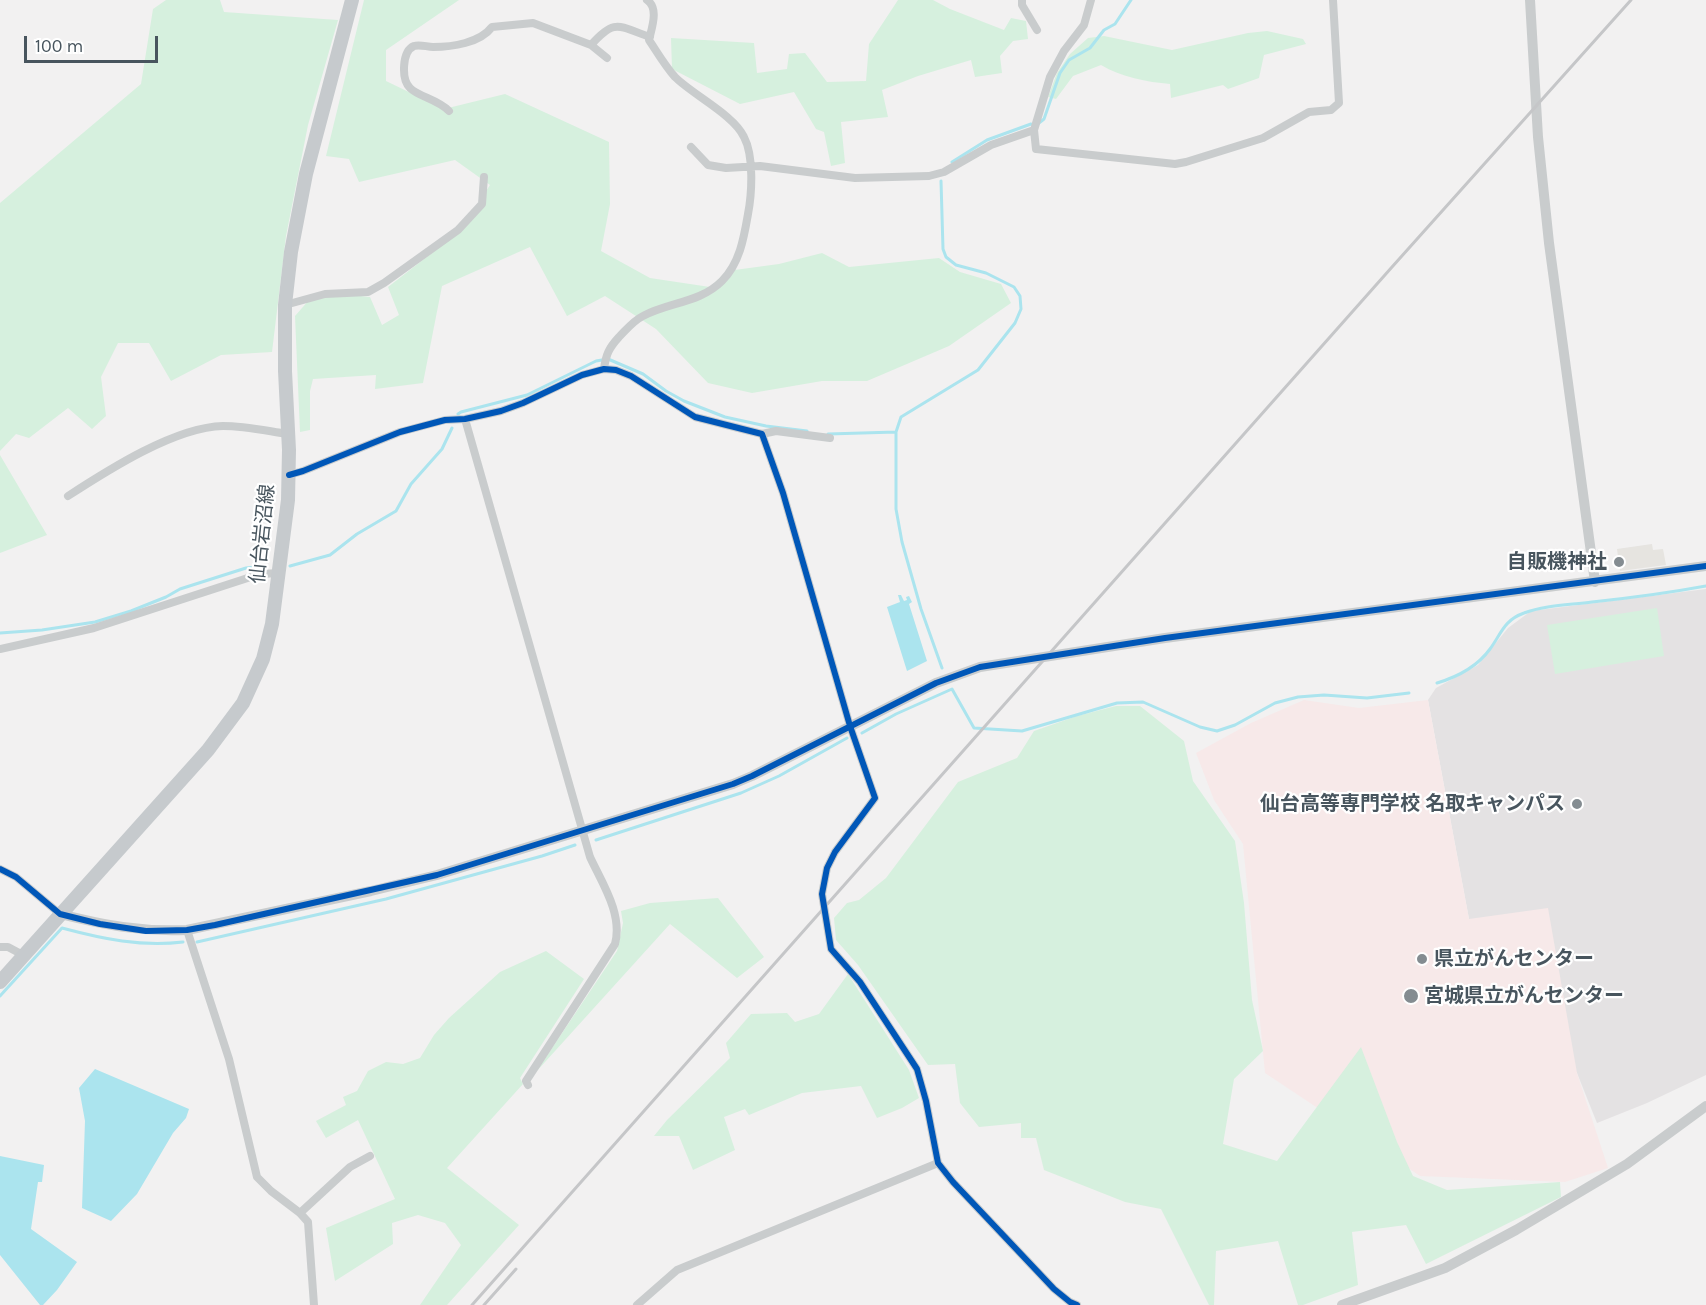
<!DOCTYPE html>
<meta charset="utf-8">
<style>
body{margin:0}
#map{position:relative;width:1706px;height:1305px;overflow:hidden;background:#f2f1f1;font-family:Karla,sans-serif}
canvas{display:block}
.scale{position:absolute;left:24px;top:36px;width:134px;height:27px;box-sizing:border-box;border:3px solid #48555e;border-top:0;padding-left:8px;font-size:18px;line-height:21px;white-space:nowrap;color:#48555e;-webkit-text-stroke:4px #fff;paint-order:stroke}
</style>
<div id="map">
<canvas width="1706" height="1305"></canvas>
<div class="scale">100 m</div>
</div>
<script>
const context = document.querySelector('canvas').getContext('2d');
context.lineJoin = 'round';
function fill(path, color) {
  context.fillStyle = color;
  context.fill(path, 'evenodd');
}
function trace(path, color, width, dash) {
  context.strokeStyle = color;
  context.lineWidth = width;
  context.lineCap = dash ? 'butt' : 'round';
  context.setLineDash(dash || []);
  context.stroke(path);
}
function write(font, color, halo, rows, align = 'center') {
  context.font = font + ' Karla,"Noto Sans JP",sans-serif';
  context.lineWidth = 4.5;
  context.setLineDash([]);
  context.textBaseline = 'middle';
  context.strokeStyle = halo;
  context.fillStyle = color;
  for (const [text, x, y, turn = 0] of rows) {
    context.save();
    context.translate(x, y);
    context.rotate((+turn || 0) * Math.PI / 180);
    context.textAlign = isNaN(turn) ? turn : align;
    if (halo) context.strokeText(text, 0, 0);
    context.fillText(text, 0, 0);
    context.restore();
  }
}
fill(new Path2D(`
 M1652,544l1,6 10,-1 3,16 -46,6 -3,-22z`), '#e6e4e0');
fill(new Path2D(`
 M1706,589v486l-59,28 -50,20 -20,-50 -108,-154 -41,-219 8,-12 42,-23 30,-37 23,-17z`), '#e4e2e3');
fill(new Path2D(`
 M1304,700l55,8 69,-8 41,219 79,-11 29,165 31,95 -43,14 -145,-6 -155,-103 -22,-229 -29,-44 -18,-47 55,-30z`), '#f7e9e9');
fill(new Path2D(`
 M166,0h54l4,12 114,8 -30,105 -22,111 -14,116 -51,3 -50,26 -22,-38h-31l-17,34 5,39 -14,13 -24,-21 -39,30 -13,-4 -16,17v-248l141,-119 12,-75z
 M364,0h95l-73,50v31l58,28 61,-15 104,48 1,62 -9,47 49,27 60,9 17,-16 52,-7 43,-11 27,14 90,-9 21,14 41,12 10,19 -62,43 -82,35h-45l-70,12 -44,-10 -52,-54 -51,-33 -38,20 -37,-69 -88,39 -19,97 -48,6 1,-14 -63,4 -3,12v39l-10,2 -5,-116 14,-16 32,-6 29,3 12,28 17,-10 -11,-28 72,-56 30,-46 -35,-25 -96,22 -10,-23 -23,-3z
 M898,0h35l17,9 54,21 7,-12 15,3 2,18 -15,2 -13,15 2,17 -27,4 -4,-17 -53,16 -36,14 6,27 -47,5 4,41 -14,3 -7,-34 -8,-3 -22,-37 -54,12 -68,-35 -1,-31 83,5 3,30 30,-4 2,-15 16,-1 22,29 39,-1 3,-37z
 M1267,31l36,8 3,5 -42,11 -5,23 -31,11 -5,-4 -52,13 -1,-14c-23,-2 -49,-7 -69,-19l-28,11 -17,23 -8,-2 9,-24 13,-19 18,-16 16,-2 68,14 76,-17z
 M0,455l47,80 -47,18z
 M1657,608l7,48 -109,18 -8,-49z
 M1116,706h24l44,35 9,40 42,60 9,62 8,97 11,51 -29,28 -11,65 54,17 84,-114 36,95 16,34 34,14 113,-8 1,15 -135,67 -20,-39 -54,7 6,53 -55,20h-5l-20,-64 -62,10 -2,54h-5l-48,-96 -36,-7 -81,-32 -8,-32h-15v-15l-42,4 -19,-24 -5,-39 -27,1 -70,-100 -22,-25 -2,-22 13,-15 12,-3 27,-22 72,-96 59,-24 17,-27 43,-15z
 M718,898l46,59 -27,21 -67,-54 -134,148 81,-121 6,-28 -2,-12 29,-8z
 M546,951l38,28 -64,99 3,6 -76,84 72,57 -72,80h-27l41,-60 -16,-22 -27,-8 -26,8 1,21 -58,37 -9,-53 69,-29 -37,-79 -32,18 -10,-17 30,-16 -3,-8 14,-6 11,-20 18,-9 17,2 17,-6 14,-23 15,-17 51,-46z
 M848,974l61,96 10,28 -17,10 -25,10 -16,-32 -59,7 -53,22 -4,-6 -21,8 11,33 -42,20 -14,-34h-25l13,-16 63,-62 -4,-15 25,-29 36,-1 8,9 24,-8z`), '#d6f0de');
fill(new Path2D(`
 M898,595h3l3,6 3,-1 -1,-3 3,-1 3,6 -3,2 18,57 -20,10 -20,-64 13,-5z
 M95,1069l94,40 -3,9 -13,15 -36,61 -26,27 -29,-13 3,-87 -6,-33z
 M0,1156l44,9 -2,17h-4l-7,47 46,33 -20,28 -14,15h-3l-40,-50z`), '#abe4ee');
trace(new Path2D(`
 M1039,123l5,-4 16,-46 9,-13 21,-12 14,-18 11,-6 16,-24
 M952,162l35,-22 44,-16
 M941,181l2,68 3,8 10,8 30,8 28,14 6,9 1,13 -6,14 -37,47 -77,47 -5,15v77l6,33 19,67 21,59
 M458,414l3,-2 66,-17 69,-34 12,-2 35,15 23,17 18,10 41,16 41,9 41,5
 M828,434l68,-2
 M290,566l40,-11 27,-21 39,-23 15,-27 31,-35 10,-21
 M0,633l42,-3 53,-8 36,-11 35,-14 14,-8 66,-21 19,-2
 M1437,683c20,-6 40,-16 53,-34 11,-15 14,-29 34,-36 21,-8 46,-8 68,-11 38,-4 76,-9 114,-16
 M862,733l34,-19 56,-25 22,39 48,3 95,-28 26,-1 57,25 17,4 18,-6 40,-22 23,-6 26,-2 43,3 42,-5
 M596,840l145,-47 38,-17 68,-38
 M197,942l189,-43 156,-43 33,-11
 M0,996l62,-68c41,11 79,19 121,14`), '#abe4ee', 3);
trace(new Path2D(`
 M1022,0v5l15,25
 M1091,0l-7,25 -20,26 -14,26 -16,53 2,19 139,15 11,-2 77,-24 46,-26 22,-2 8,-7 -6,-103
 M591,45l16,13
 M449,111c-12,-12 -30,-14 -39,-23 -9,-9 -8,-37 4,-42 6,-2 13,1 19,1 19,0 47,-4 59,-20l41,-4 58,22c24,-27 27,-19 59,-8
 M691,147l17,18 18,3 34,-2 95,12 74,-2 15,-4 47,-27 43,-15
 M285,305l40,-11 43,-2 16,-9 74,-53 24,-26 2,-27
 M604,369c2,-15 5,-21 15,-32 8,-8 14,-16 24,-21 26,-14 57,-13 79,-35 18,-18 22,-44 26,-67 4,-21 6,-58 -4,-77 -10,-22 -51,-42 -69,-60 -10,-11 -18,-25 -26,-37 3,-13 10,-32 -2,-40
 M465,419l125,438c12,26 33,57 25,87l-89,137 2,4
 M762,434l14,-3 54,7
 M289,475l14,-4 97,-39 45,-12 20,-1 36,-8 22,-8 59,-28 22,-6 12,1 15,6 64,41 67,17 21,59 67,233 25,72 -40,54 -8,16 -5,26 9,55 29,33 57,87 9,32 12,62 15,19 101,107 16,13 7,3
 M68,496c40,-26 107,-69 155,-70 22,0 44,5 65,8
 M0,649l94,-21 166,-54 20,-1
 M0,869l16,8 44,37
 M187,930l42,129 28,118 14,14 29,22 8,9 6,83
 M0,947h8l15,8
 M300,1213l50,-46 20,-11
 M637,1305l40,-35 261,-107`), '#c9cccd', 8);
trace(new Path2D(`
 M1530,0l8,137 11,106 46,339
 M60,914c45,11 80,18 127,16l184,-39 66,-16 296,-91 19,-8 184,-93 44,-16 185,-29 541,-72
 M1342,1305l103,-37 71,-38 111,-66 79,-58`), '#c9cccd', 10);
trace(new Path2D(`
 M0,982l208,-232 35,-47 20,-44 9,-35 16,-124 1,-50 -4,-79v-66l6,-53 15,-78 46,-174`), '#c6cacd', 14);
trace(new Path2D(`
 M472,1305l920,-1038 239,-267
 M484,1305l32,-36`), '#c5c6c8', 3);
trace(new Path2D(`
 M289,475l14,-4 97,-39 45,-12 20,-1 36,-8 22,-8 59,-28 22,-6 12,1 15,6 64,41 67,17 21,59 67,233 25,72 -40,54 -8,16 -5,26 9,55 29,33 57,87 9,32 12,62 15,19 101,107 16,13 7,3
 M0,869l16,8 44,37 40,10 46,7 41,-1 28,-5 222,-50 296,-91 19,-8 184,-93 44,-16 185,-29 541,-72`), '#0057b8', 6);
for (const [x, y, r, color] of [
 [1619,562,6,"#848c91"],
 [1577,804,6,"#848c91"],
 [1422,959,6,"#848c91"],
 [1411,996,8,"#848c91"]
]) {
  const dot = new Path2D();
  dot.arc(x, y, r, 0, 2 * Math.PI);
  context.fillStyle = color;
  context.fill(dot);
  trace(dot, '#fff', 2);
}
write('20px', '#48555e', '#fff', [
 ["仙台岩沼線",263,534,-84]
]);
write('bold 20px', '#48555e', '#fff', [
 ["自販機神社",1607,562],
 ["仙台高等専門学校 名取キャンパス",1565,804],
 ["県立がんセンター",1434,959,"left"],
 ["宮城県立がんセンター",1424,996,"left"]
], 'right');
</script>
